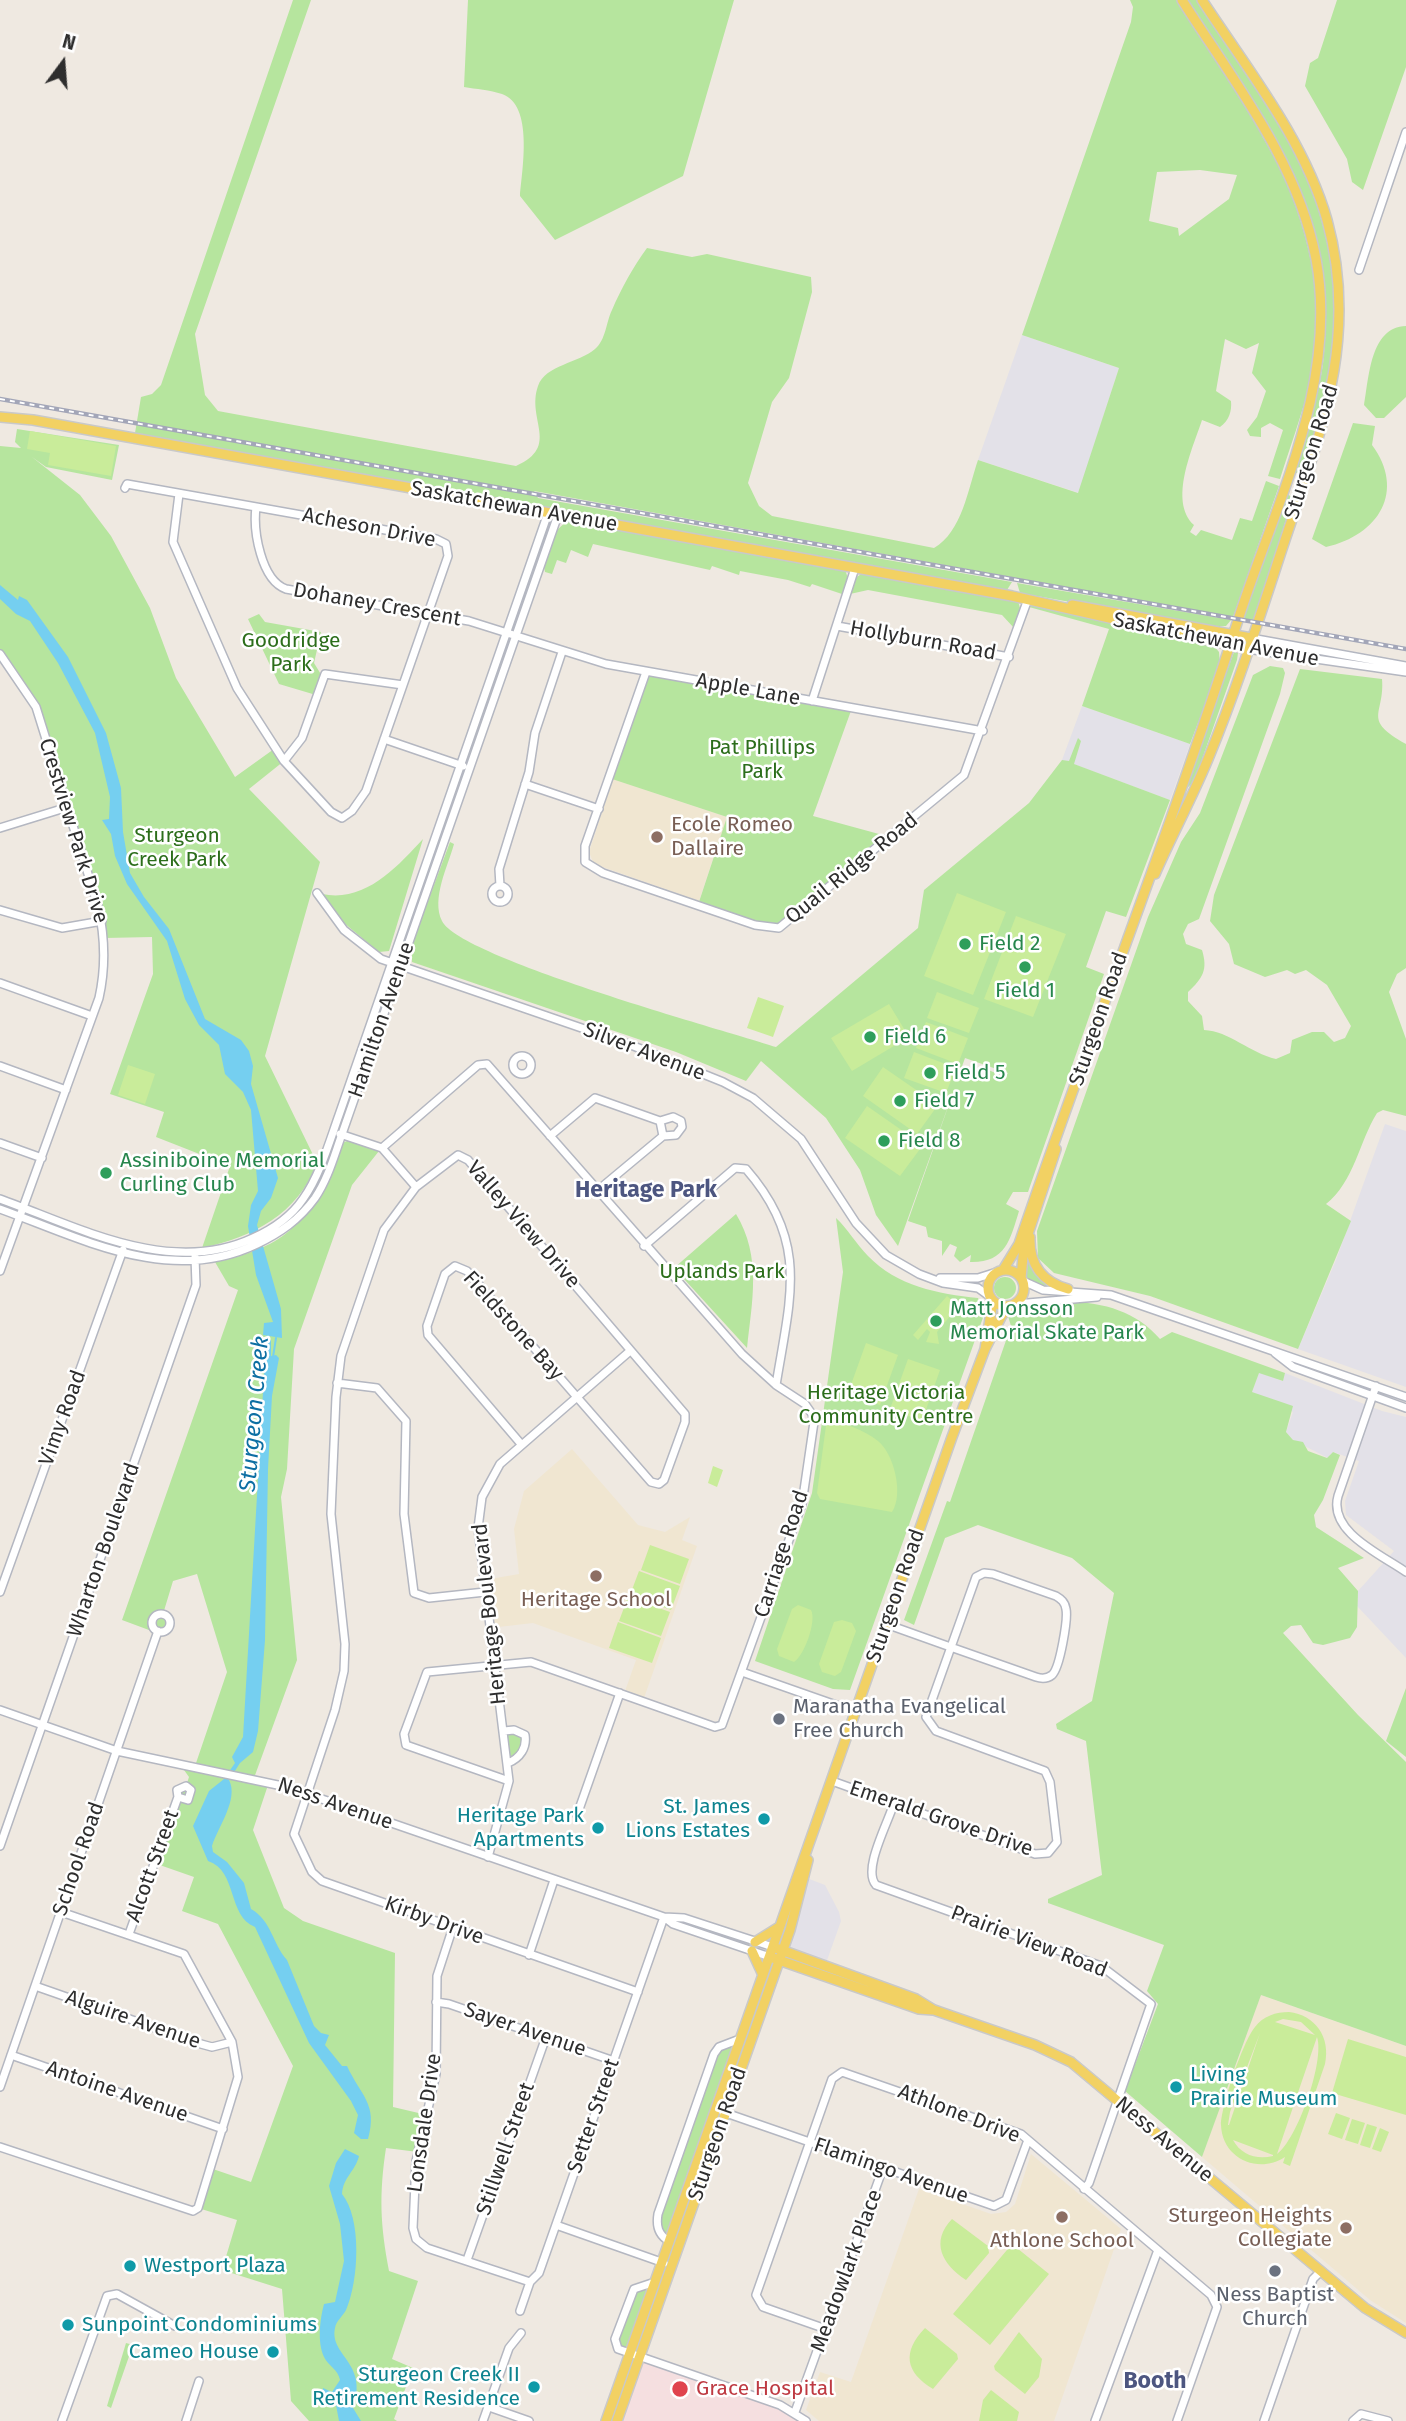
<!DOCTYPE html>
<style>
body{margin:0}
#map{position:relative;width:1406px;height:2421px;overflow:hidden;background:#efe9e1;font-family:"Fira Sans",sans-serif}
canvas{display:block}
.north{position:absolute;left:28px;top:28px;width:70px;height:70px;-webkit-text-stroke:5px #fff;paint-order:stroke;rotate:16deg;font-size:19px;font-weight:700;line-height:28px;text-align:center;color:#2e2e2e}
.north::after{content:'';display:block;margin:auto;width:24px;height:32px;background:#2e2e2e;clip-path:polygon(50% 0,100% 100%,50% 72%,0 100%)}
</style>
<div id="map">
<canvas width="1406" height="2421"></canvas>
<div class="north">N</div>
</div>
<script>
const context = document.querySelector('canvas').getContext('2d');
context.lineJoin = 'round';
function fill(path, color) {
  context.fillStyle = color;
  context.fill(path, 'evenodd');
}
function trace(path, color, width, dash) {
  context.strokeStyle = color;
  context.lineWidth = width;
  context.lineCap = dash ? 'butt' : 'round';
  context.setLineDash(dash || []);
  context.stroke(path);
}
function write(font, color, halo, rows, align = 'center') {
  context.font = font + ' "Fira Sans",sans-serif';
  context.lineWidth = 5;
  context.setLineDash([]);
  context.textBaseline = 'middle';
  context.strokeStyle = halo;
  context.fillStyle = color;
  for (const [text, x, y, turn = 0] of rows) {
    context.save();
    context.translate(x, y);
    context.rotate((+turn || 0) * Math.PI / 180);
    context.textAlign = isNaN(turn) ? turn : align;
    if (halo) context.strokeText(text, 0, 0);
    context.fillText(text, 0, 0);
    context.restore();
  }
}
fill(new Path2D(`
 M1022,335l97,33 -40,125 -101,-33z
 M1082,706l108,38 -20,56 -108,-40z
 M1385,1124l21,7v256l-108,-38 38,-89z
 M1259,1372l23,9 3,-8 97,38 24,6v241l-49,-52 1,-15 36,-40 -48,-36 -1,-14 14,-40 -26,-9 -5,6 -35,-18 -7,-8 7,-20 -41,-20z
 M804,1877l21,8 14,27 2,9 -16,45 -43,-15z`), '#e3e1e8');
fill(new Path2D(`
 M613,779l114,38 -28,84 -105,-37 -5,-12z
 M572,1449l66,76 27,7 25,-15 -8,23 15,6 -54,155 -19,-7 12,-34 -103,-37 -43,5 -6,-48 35,-6 -5,-45 10,-38z
 M1258,1994l148,52v277l-36,-23 -168,-143z
 M1031,2154l90,75 -67,192h-235l-13,-11 14,-38 31,10 68,-193 72,25 15,-2 9,-8z`), '#f0e6d1');
fill(new Path2D(`
 M640,2357l140,48 26,16h-189z`), '#f5dfe0');
fill(new Path2D(`
 M293,0h18l-116,334 10,61 13,16 298,55c45,-20 10,-46 22,-80 7,-21 41,-23 57,-37 11,-9 11,-27 17,-39 9,-21 21,-43 35,-62l45,9 15,-3 104,23 1,15 -23,86 -17,24 -24,81 11,23 13,10 162,32c28,-16 34,-59 44,-88l100,33 41,-125 -97,-33 109,-313 2,-15 -3,-7h52l87,138 -7,-2c43,71 68,164 48,246 -8,33 -20,65 -30,97l-12,-3 15,-46 -13,-7 -9,5v9l-11,-1 -3,-6 10,-13 9,-26 -14,-18 7,-30 -13,6 -21,-10 -9,52 15,10c1,10 -2,20 -11,26l-18,-7c-9,28 -34,81 -8,105l-4,7 6,4 5,-6 31,10 8,-22 12,3 14,-40 13,5 -46,131 -699,-126 4,7 474,84 -5,8 -873,-151 7,-42 11,-3 9,-9zM1200,170l37,5 -8,24 -50,37 -1,-8 -29,-7 8,-49z
 M468,0h266l-51,176 -128,64 -35,-44c2,-26 14,-91 -18,-102 -12,-4 -26,-5 -38,-7z
 M1188,0h9c34,53 75,105 102,162 50,103 43,207 3,313l-8,-3c9,-36 24,-71 29,-108 19,-149 -60,-246 -135,-364z
 M1337,0h69v67l-43,123 -11,-8 -5,-23 -42,-73 5,-23 8,-5z
 M1406,326v71l-22,21h-8l-12,-13c5,-27 6,-78 42,-79z
 M1353,423l22,3 -3,19c34,46 7,90 -46,102l-14,-8z
 M17,429l102,16 -7,35 -66,-13 -14,-10 48,38 31,41 39,72 26,70 59,99 39,-28 10,12 -35,28 71,73 -55,194 52,107c-19,51 -64,74 -115,85l28,-82 -74,-29 8,-25 -54,-18 43,-120 -1,-37 -47,1 -69,-231 -36,-53v-208l21,2 -6,-6z
 M1286,494l7,3 -39,124 -11,-2z
 M568,520l277,50 3,8 -6,16 -30,-10 -2,3 -22,-7 -48,-9 -1,4 -27,-9 -2,4 -117,-26 -5,13 -17,-7 -5,13 -9,-3 -5,14 -7,-2 -1,-5 13,-37z
 M863,573l155,28 2,7 -6,20 -12,-13 -134,-25 -18,4 5,-16z
 M1017,583l214,37 -5,6 -16,1 -190,-34z
 M1032,605l182,41 5,6 1,13 -30,79 -108,-38 27,-77 -80,-22z
 M259,614l6,8 56,10 -7,31 8,13 -6,19 -37,-11 -31,-65z
 M1255,643l76,12 15,6 -93,-14z
 M1234,652l4,1 -1,7 -43,122 -6,5 -2,-4z
 M1270,666l13,2 2,5 -5,21 -81,225 -11,5 -5,10 3,10 16,6c6,20 1,28 -14,42v9l14,15 2,14c25,1 46,23 72,29l14,-6 2,-13 20,-8h12l10,10 11,-4 6,-12 -24,-41 -21,-15 -11,4 -8,-4 -22,7 -31,-13 -5,-20 -19,-23 4,-26 86,-226 82,10c3,36 -21,40 24,65v224l-9,6 -8,18 17,47v77l-23,-6 -6,3c-18,29 -23,69 -51,91l25,17 -53,128 -148,-53 -96,-23 -16,-15 -1,-27 111,-314 33,-75 19,-29 53,-138z
 M646,672l206,36 -39,108 77,21 -111,91 -81,-23 29,-88 -118,-39z
 M1078,738l3,3 -7,23 96,36 -44,117 -20,-6 -20,56 18,7 -76,218h-15l-7,12 13,7c-9,30 -14,52 -49,51l1,-7 -11,7 -6,-6 3,-9 -7,-3 -8,12v-15l-14,-4 -2,-10 -18,-6 47,-134 -57,159 -22,-31 -16,-45 -34,-52 -65,-57 -15,20 -70,-29 -264,-90v-18l38,-102 4,2c-6,22 -23,55 -12,77 18,37 282,109 334,126l142,-119 6,-38 105,-87 33,-43 7,1zM965,1058l43,15 -3,4 -19,-8 -26,3z
 M423,839l-34,112 -10,1 -35,-29 -22,-29c43,9 75,-27 101,-55z
 M350,1140l29,11 -27,34 -58,164 -7,120 -6,28 16,163 -43,118 15,4 -16,48 31,78 19,13 92,32 -2,154 34,8 -9,37 -32,-4c-7,46 -6,77 3,123l29,10 -26,78 21,9 -19,51 3,2h-88l-18,-20 -9,-112 -60,-19 15,-50 -39,-12 12,-40 41,14 42,-116 -75,-142 -36,-13 12,-34 -40,-14 23,-69 9,-8 3,-9 -5,-7 11,-4 32,-94 -30,-98 -24,7 -10,33 6,7 -5,10 -7,2 -35,-13 116,-330 -9,-4 -14,-24c84,-18 93,-46 127,-119z
 M736,1214c26,43 16,87 11,134l-73,-80z
 M836,1218c12,11 20,26 32,38 29,30 70,38 110,42l7,14 -135,378 -17,-1 -78,-28 57,-168 31,-221z
 M1027,1252l6,18 15,16 -15,-3 -7,-6z
 M994 1288a11 11 0 1 1 22 0a11 11 0 1 1-22 0Z
 M1068,1302c36,0 69,10 92,37l12,-7 113,41 -2,8 -24,-8 -7,19 41,14 -7,26 7,8 10,2 5,9 19,7 6,-6 7,3 -17,45 -9,15 2,12 48,31 -26,10 20,23 -1,36 -7,11 -27,7 -10,-2 -12,-18 -10,1 -8,7 75,82 48,47v284l-145,-51 -59,162 -77,-66 33,-87 -11,-13 17,-46 -116,-42v-4l54,-24 -16,-134 -29,-12 -1,-5 36,-23 22,-108 -42,-35 -94,-33 -33,13 -31,87 -10,-5 43,-119 3,1 61,-176 -3,-10 13,-7z
 M1406,1688v69l-20,-16z
 M504,1731l21,4 -5,21 -12,7z
 M744,2029l9,3 -136,389h-11l23,-67 -13,-8 18,-57 21,-8 14,-39 -13,-16 63,-179 21,-8z
 M126,2343l7,2 -22,63 -4,-2z`), '#b6e59e');
fill(new Path2D(`
 M30,431l86,15 -5,30 -63,-11 2,-12 -23,-4z
 M957,893l49,19 -33,83 -49,-19z
 M1016,916l50,18 -33,83 -49,-18z
 M937,992l42,16 -10,25 -42,-15z
 M758,997l26,9 -11,31 -26,-9z
 M889,1004l20,33 -57,34 -21,-33z
 M926,1022l42,16 -10,26 -42,-16z
 M914,1052l42,16 -10,25 -42,-15z
 M128,1065l27,9 -10,30 -27,-9z
 M883,1067l55,38 -21,29 -54,-38z
 M867,1106l56,39 -23,31 -55,-38z
 M947,1296l8,7 24,9 -1,4 -22,-7 -19,23 2,12 -13,-2 4,-10 -3,-3 -9,11 -5,-5z
 M866,1343l32,12 -18,50 -32,-12z
 M908,1359l32,11 -18,51 -32,-12z
 M827,1418c17,6 36,11 51,23 16,13 26,53 14,71l-72,-13 -3,-6z
 M713,1466l10,4 -6,17 -9,-4z
 M650,1545l39,14 -9,25 -39,-14z
 M639,1571l41,15 -9,24 -41,-15z
 M628,1597l42,15 -9,24 -42,-15z
 M798,1605l13,5c6,11 -7,46 -17,52l-15,-6 -2,-7 15,-40z
 M842,1620l10,3 4,8 -15,41 -6,4 -13,-4 -3,-8 15,-42z
 M618,1622l43,16 -9,25 -43,-15z
 M1289,2012c26,3 42,25 36,52l-35,102 -7,-3 2,-6c-27,18 -63,1 -64,-32 0,-18 22,-84 34,-98 8,-11 21,-15 34,-15zM1283,2019l18,3 14,13 -40,-13zM1260,2033l-31,92h-1l2,-13zM1317,2037c8,24 -20,103 -40,117zM1233,2140l40,15v1c-16,4 -32,-1 -40,-16z
 M1348,2039l58,18v58l-74,-22z
 M1336,2113l14,5 -8,21 -14,-5z
 M1352,2119l13,4 -7,21 -13,-4z
 M1367,2124l10,3 -7,21 -10,-3z
 M1380,2128l9,4 -8,20 -9,-3z
 M952,2219l36,27 1,7 -23,27c-24,-16 -36,-38 -14,-61z
 M1012,2244l37,30 -59,71 -37,-31z
 M925,2328l32,26 1,5 -25,30c-28,-17 -31,-37 -8,-61z
 M1019,2332l23,27 -3,18 -14,17 -30,-24 -1,-4z
 M991,2390l28,22 -2,9h-38l4,-21z`), '#c9ec9a');
fill(new Path2D(`
 M0,585l18,15 1,-4 8,4 41,57 38,76 15,55 2,44 7,41 14,24 25,32 36,90 36,21 8,11 4,15 -2,18 27,94 -7,20 -10,13 -4,14 24,84 1,29 -19,-3 1,-12 9,-1 -17,-47 -8,-49 3,-21 7,-14 -7,-81 -8,-18 -18,-18 -6,-29 -20,-20 -14,-26 -18,-58 -40,-57 -12,-28 -4,-22 -9,-14 7,-1 1,-22 -15,-64 -37,-70 -28,-42 -14,-7 -16,-15z
 M266,1340h5v16l5,-1 3,3 -7,38 -4,73 -3,171 -7,91 -5,21 -13,11 -11,17c10,19 -11,47 -17,66l1,6 14,10 17,21 7,26c21,12 21,34 36,51l27,66 7,7 8,2 -4,10 17,21h5c14,30 31,38 21,73h-7l-7,-6 4,-18 -7,-14 -42,-58 -54,-116c-28,-11 -17,-56 -47,-66l-15,-35 16,-35 15,-12 11,-16 -3,-6 11,-20z
 M345,2149l14,7c-4,16 -16,21 -17,38 20,24 17,87 4,116 -3,6 -10,11 -11,18 -6,28 34,34 18,80l8,13h-22l-3,-16 -14,-13 1,-4 9,4 8,-12c-2,-11 -12,-14 -16,-23 -7,-15 -4,-38 0,-53l11,-2 9,-41 -4,-37 -11,-38 7,-23z`), '#75cff0');
trace(new Path2D(`
 M273,1357l3,-19`), '#75cff0', 2);
const minor = new Path2D(`
 M1359,270l47,-138
 M125,488l2,-4 309,55 10,5 2,12 -82,235 -14,20 -10,7 -11,-6 -47,-51 -47,-73 -64,-146 6,-48
 M256,507c-3,24 5,73 30,82l183,32 137,43 377,67
 M837,626l172,31
 M1251,638l155,28
 M1247,649l159,23
 M0,654l36,53 62,199c7,31 8,61 1,92l-99,273
 M646,672l-61,174v16l18,11 152,52 24,3 185,-153 64,-176
 M812,701l43,-133
 M384,739l79,27
 M284,761l18,-23 23,-64 78,11
 M525,784l74,25
 M0,828l68,-21
 M492 894a8 8 0 1 1 16 0a8 8 0 1 1-16 0Z
 M500,886l-1,-17 30,-97 6,-39 27,-81
 M317,893l27,37 37,29 250,86 92,37 30,16 48,41 55,84 30,32 33,19 24,9 35,5 11,8
 M0,910l62,18 40,-7
 M0,983l92,33
 M513 1065a9 9 0 1 1 18 0a9 9 0 1 1-18 0Z
 M0,1066l66,24
 M660,1121l13,-4 8,4 1,6 -6,8 -13,1
 M340,1134l42,14 34,39
 M550,1136l45,-38 65,23 3,15 -66,55
 M0,1143l42,15
 M382,1148l96,-83 9,-1 255,290 34,31 29,19 7,10 2,8 -12,82 -80,221 -7,2 -184,-65 -104,10 -23,62 2,11 103,36
 M0,1199c78,28 170,78 253,39 20,-9 37,-20 50,-39 17,-24 26,-56 36,-84l209,-602
 M0,1209c83,30 170,77 257,35 23,-11 42,-24 58,-46 13,-19 19,-42 27,-64l216,-619
 M644,1246l91,-78 11,1c64,73 44,129 30,216
 M940,1278h38l19,-6
 M1023,1281l20,9 68,5 295,102
 M1016,1304l81,-7
 M1275,1353l18,14 113,41
 M337,1383l40,5 29,33 -2,93 10,79 15,5 56,-6
 M1376,1386l-38,110c-10,36 44,59 68,76
 M521,1444l-93,-109 -1,-9 18,-52 10,-8 12,5 184,211 8,2 5,-4 21,-58v-8l-217,-254 -10,-5 -42,32 -32,43 -43,126 -5,41 -5,117 14,130 -1,27 -9,39 -41,124 18,38 10,9 316,111
 M0,1592l123,-342
 M152 1623a9 9 0 1 1 18 0a9 9 0 1 1-18 0Z
 M742,1672l114,40
 M0,1710l117,41 170,36 377,130 9,7 97,33
 M504,1731l10,-1 11,5c2,13 -5,23 -17,28
 M832,1781l203,73 13,-1 9,-11 -7,-60 -5,-11 -109,-40 -10,-14 50,-140 8,-4 9,1 63,22c5,3 9,6 10,13 2,10 -6,59 -14,66 -5,4 -10,4 -16,2l-77,-27 -17,-6 -56,-20
 M894,1803c-6,20 -32,67 -18,82l225,81 50,38 -62,179 -5,6
 M577,1815l43,-122
 M0,1846l196,-561 -1,-28
 M488,1857l21,-76 -31,-253 4,-31 18,-33 130,-113
 M664,1917l20,1 89,29
 M453,1927l-16,49 -1,98 -20,87 -3,67 3,11 11,9 103,34
 M129,1934l49,-137 -1,-7 9,-4 5,4 -3,10 -10,-3
 M529,1955l25,-75
 M35,1986l166,58 11,3 20,-5
 M436,2002l13,2 165,57
 M11,2055l212,74
 M0,2087l158,-456
 M723,2112l271,94 12,-6 22,-60
 M0,2147l193,64 5,-3 40,-131 -6,-35 -48,-88 -123,-42
 M556,2225l108,38
 M669,2241c-11,-6 -13,-15 -11,-27l56,-160 5,-7 21,-8
 M467,2260l79,-223
 M655,2282l-21,7 -19,50 3,10 162,56 26,16
 M520,2311l10,-29 9,-9 125,-356
 M826,2329l-63,-22 -7,-12 76,-216 10,-7 179,62 190,161 6,12 -40,114
 M489,2407l40,14
 M795,2412l88,-244
 M62,2421l45,-125 10,-2 58,32
 M186,2421l13,-40
 M483,2421l26,-73 12,-15
 M1095,2421l63,-171
 M1264,2421l49,-142 8,-8
 M1353,2421l8,-7 27,7`);
const major = new Path2D(`
 M0,417l33,3 979,176 235,53
 M1072,605l179,33
 M1155,874c17,-39 37,-76 53,-115 28,-68 51,-140 74,-210 37,-112 78,-209 45,-329 -23,-81 -80,-151 -125,-220
 M1030,1237c-1,27 12,45 38,52
 M988 1288a18 18 0 1 1 36 0a18 18 0 1 1-36 0Z
 M1003,1270l16,-26c71,-209 152,-414 219,-624 37,-116 101,-236 78,-361 -18,-97 -82,-177 -134,-259
 M1021,1278l3,-32 32,-97
 M985,1349l8,-48
 M755,1942l24,-15
 M773,1947l143,52 18,11 101,35 36,17 294,246 41,25
 M752,1951l11,24
 M773,1958l146,51 14,1
 M606,2421l346,-984 33,-88 17,-34 9,-9
 M617,2421l173,-491 18,-70`);
trace(minor, '#b4b7c1', 10);
trace(major, '#c9c9c9', 12);
trace(minor, '#fff', 7);
trace(major, '#f2d163', 9);
const rail = new Path2D(`
 M0,399l1406,250`);
trace(rail, '#a3a6b8', 4.5);
trace(rail, '#fff', 2, [5]);
for (const [x, y, r, color] of [
 [657,837,7,"#8d6e63"],
 [965,944,7,"#2e9e5b"],
 [1025,967,7,"#2e9e5b"],
 [870,1037,7,"#2e9e5b"],
 [930,1073,7,"#2e9e5b"],
 [900,1101,7,"#2e9e5b"],
 [884,1141,7,"#2e9e5b"],
 [106,1173,7,"#2e9e5b"],
 [936,1321,7,"#2e9e5b"],
 [596,1576,7,"#8d6e63"],
 [779,1719,7,"#6b7280"],
 [764,1819,7,"#0f9aa8"],
 [598,1828,7,"#0f9aa8"],
 [1176,2087,7,"#0f9aa8"],
 [1062,2217,7,"#8d6e63"],
 [1346,2228,7,"#8d6e63"],
 [130,2266,7,"#0f9aa8"],
 [1275,2271,7,"#6b7280"],
 [68,2325,7,"#0f9aa8"],
 [273,2352,7,"#0f9aa8"],
 [534,2387,7,"#0f9aa8"],
 [680,2389,9,"#e0444e"]
]) {
  const dot = new Path2D();
  dot.arc(x, y, r, 0, 2 * Math.PI);
  context.fillStyle = color;
  context.fill(dot);
  trace(dot, '#fff', 2.5);
}
write('21px', '#2e2e2e', '#fff', [
 ["Sturgeon Road",1312,452,-73],
 ["Saskatchewan Avenue",514,507,10],
 ["Acheson Drive",369,528,11],
 ["Dohaney Crescent",377,605,10],
 ["Saskatchewan Avenue",1216,640,11],
 ["Hollyburn Road",923,641,10],
 ["Apple Lane",748,690,10],
 ["Crestview Park Drive",73,831,73],
 ["Quail Ridge Road",852,869,-39],
 ["Sturgeon Road",1099,1019,-71],
 ["Hamilton Avenue",382,1020,-71],
 ["Silver Avenue",644,1052,21],
 ["Valley View Drive",523,1225,49],
 ["Fieldstone Bay",513,1326,48],
 ["Vimy Road",63,1418,-70],
 ["Wharton Boulevard",104,1550,-71],
 ["Carriage Road",782,1554,-72],
 ["Sturgeon Road",896,1596,-71],
 ["Heritage Boulevard",490,1614,-96],
 ["Ness Avenue",335,1804,19],
 ["Emerald Grove Drive",941,1819,19],
 ["School Road",79,1859,-71],
 ["Alcott Street",153,1866,-70],
 ["Kirby Drive",434,1921,20],
 ["Prairie View Road",1029,1942,21],
 ["Alguire Avenue",133,2020,19],
 ["Sayer Avenue",525,2030,19],
 ["Antoine Avenue",117,2092,19],
 ["Athlone Drive",959,2114,21],
 ["Setter Street",594,2116,-71],
 ["Lonsdale Drive",425,2123,-82],
 ["Sturgeon Road",718,2134,-71],
 ["Ness Avenue",1164,2140,40],
 ["Stillwell Street",506,2149,-71],
 ["Flamingo Avenue",891,2171,19],
 ["Meadowlark Place",847,2271,-70]
]);
write('21px', '#2c6e1b', '#fff', [
 ["Goodridge",291,641],
 ["Park",291,665],
 ["Pat Phillips",762,748],
 ["Park",762,772],
 ["Sturgeon",177,836],
 ["Creek Park",177,860],
 ["Uplands Park",722,1272],
 ["Heritage Victoria",886,1393],
 ["Community Centre",886,1417]
]);
write('21px', '#785e54', '#fff', [
 ["Ecole Romeo",671,825,"left"],
 ["Dallaire",671,849,"left"],
 ["Heritage School",596,1600],
 ["Sturgeon Heights",1332,2216,"right"],
 ["Collegiate",1332,2240,"right"],
 ["Athlone School",1062,2241]
]);
write('21px', '#27864d', '#fff', [
 ["Field 2",979,944],
 ["Field 1",1025,991,"center"],
 ["Field 6",884,1037],
 ["Field 5",944,1073],
 ["Field 7",914,1101],
 ["Field 8",898,1141],
 ["Assiniboine Memorial",120,1161],
 ["Curling Club",120,1185],
 ["Matt Jonsson",950,1309],
 ["Memorial Skate Park",950,1333]
], 'left');
write('21px', '#5b616d', '#fff', [
 ["Maranatha Evangelical",793,1707],
 ["Free Church",793,1731],
 ["Ness Baptist",1275,2295,"center"],
 ["Church",1275,2319,"center"]
], 'left');
write('21px', '#0d838f', '#fff', [
 ["St. James",750,1807],
 ["Lions Estates",750,1831],
 ["Heritage Park",584,1816],
 ["Apartments",584,1840],
 ["Living",1190,2075,"left"],
 ["Prairie Museum",1190,2099,"left"],
 ["Westport Plaza",144,2266,"left"],
 ["Sunpoint Condominiums",82,2325,"left"],
 ["Cameo House",259,2352],
 ["Sturgeon Creek II",520,2375],
 ["Retirement Residence",520,2399]
], 'right');
write('21px', '#be3a42', '#fff', [
 ["Grace Hospital",696,2389]
], 'left');
write('bold 23px', '#4d5680', '#fff', [
 ["Heritage Park",646,1191],
 ["Booth",1155,2382]
]);
write('italic 23px', '#0d6fa3', '#fff', [
 ["Sturgeon Creek",255,1414,-85]
]);
</script>
